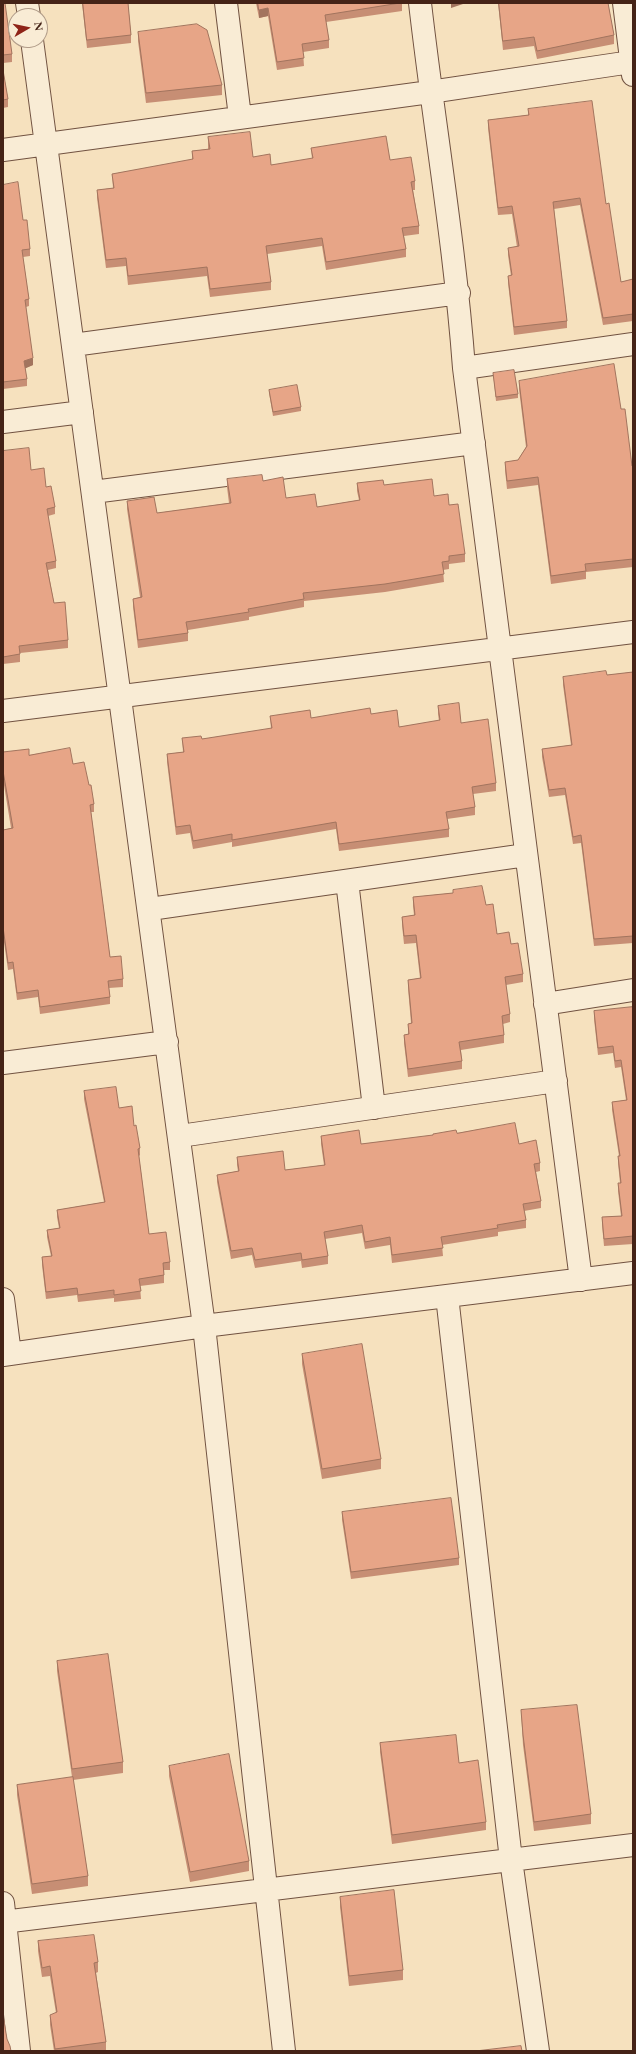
<!DOCTYPE html>
<style>
body{margin:0}
#map{position:relative;width:636px;height:2054px;overflow:hidden;background:#f6e1be;font-family:"EB Garamond",serif}
canvas{display:block}
.frame{position:absolute;inset:0;border:4px solid #452317;pointer-events:none}
.north{position:absolute;left:8px;top:8px;width:40px;height:40px;box-sizing:border-box;background:#f9ecd5;border:1px solid #b19c89;border-radius:50%;rotate:81deg;font-size:11px;font-weight:700;line-height:16px;text-align:center;color:#452317}
.north::after{content:'';display:block;margin:auto;width:14px;height:18px;background:#8f2418;clip-path:polygon(50% 0,100% 100%,50% 72%,0 100%)}
</style>
<div id="map">
<canvas width="636" height="2054"></canvas>
<div class="frame"></div>
<div class="north">N</div>
</div>
<script>
const context = document.querySelector('canvas').getContext('2d');
context.lineJoin = 'round';
function trace(path, color, width, dash) {
  context.strokeStyle = color;
  context.lineWidth = width;
  context.lineCap = dash ? 'butt' : 'round';
  context.setLineDash(dash || []);
  context.stroke(path);
}
function fill(path, color) {
  context.fillStyle = color;
  context.fill(path, 'evenodd');
}
const minor = new Path2D(`
 M27,3l2,13
 M226,3l14,114
 M420,3c14,122 35,243 44,365l117,912
 M624,3l9,72
 M32,40l172,1286 80,725
 M3,150l427,-58 201,-30
 M73,345l386,-52
 M464,368l169,-24
 M3,422l79,-10
 M93,492l381,-49
 M3,711l630,-79
 M347,881l27,227
 M150,909l376,-54
 M545,1004l88,-14
 M3,1063l164,-21
 M180,1136l376,-55
 M447,1296l64,564 27,191
 M3,1299l7,55
 M3,1355l201,-29 429,-53
 M3,1903l16,148
 M3,1922l630,-77`);
trace(minor, '#715241', 24);
trace(minor, '#f9ecd5', 22);
fill(new Path2D(`
 M3,3l9,51v8l-9,1z
 M82,3h46l3,32v8l-44,5z
 M256,3h146v8l-76,11 3,18v8l-26,4 1,14 -27,4 -9,-54 -9,2z
 M479,3h9l-9,1z
 M498,3h110l6,32v9l-77,15 -3,-13 -31,4z
 M138,32l84,53v10l-76,8 -8,-62z
 M3,70l5,29v8l-5,1z
 M528,109l78,95 15,78 12,-3v42l-30,4 -23,-120 -26,4 13,112v7l-53,7 -6,-52v-7h3l-3,-21v-7l9,-1 -5,-33 -14,1 -10,-87v-8l40,-5z
 M208,137l63,28 41,-6 -1,-11 79,12 25,21v9h-2l6,36v8l-15,2 2,13v8l-80,13 -4,-24 -55,8 4,28v8l-61,7 -3,-21 -79,9 -2,-19 -20,2 -9,-70v-8l16,-2 -1,-14 80,-14v-9l16,-2z
 M3,185l20,35 7,29v7l-7,1 6,42v7l-3,1 7,58 -8,3 2,11v7l-24,3z
 M493,373l25,21v4l-22,3z
 M519,381l102,28 11,57h1v101l-47,5v7l-35,5 -13,-99 -31,4 -2,-19v-8l13,-2 8,-13 -7,-58z
 M269,390l32,17v4l-28,5 -4,-23z
 M3,451l28,19 15,17 9,20v7l-7,2 8,45v7l-8,2 6,33 14,37v8l-48,5v9l-17,2z
 M227,479l36,2 23,17 31,9 42,-7 -2,-9v-8l27,2 50,11 15,9 16,49v8l-16,2v5l-6,1 1,12 -59,10 -81,9v6l-55,10v3l-61,10v11l-50,7 -5,-41v-8l7,-2 -13,-88v-8l30,12 72,-10 -2,-16z
 M633,672v271l-39,3 -13,-103 -8,1 -8,-49 -16,2 -7,-40v-8l29,-4 -8,-60v-8l44,-2z
 M438,706l23,17 35,60v8l-23,3 2,13v8l-28,4 2,10v8l-110,14 -3,-22 -104,18v-5l-39,7 -3,-16 -14,2 -9,-73v-8l16,-2 -1,-14 20,1 69,-10 -1,-13 41,2 60,-4 28,13 40,-6 -1,-7z
 M3,752l26,3 44,9 16,21 5,19v8h-3l19,145 13,22v8l-14,1 1,9v7l-70,10 -2,-17 -21,3 -4,-31 -5,1 -5,-35v-105l8,-2 -8,-49z
 M453,890l33,15 11,29 14,10 12,30v8l-17,3 4,29v8l-7,2 1,11v8l-43,7 1,11v8l-54,8 -4,-34v-8l4,-1v-10l3,-1 -3,-35v-8l12,-2 -4,-35 -12,1 -2,-19v-8l12,-2 -1,-9v-9l40,-4z
 M633,1007v237l-29,2 -2,-21v-8l19,-1 -3,-25v-8h2l-2,-20v-7h1l-7,-46v-8l14,-2 -5,-33 -6,1 -2,-15 -15,2 -4,-36v-8z
 M84,1091l35,17 15,18 6,22v7l-1,1 10,78 21,28v8h-6v13l-24,3 1,13 -27,3v-4l-36,4 -1,-7 -31,4 -4,-34v-8l9,-1 -4,-19v-7l12,-2 -2,-11v-7l47,-8 -20,-103z
 M457,1133l62,11 21,19v8l-4,1 5,29v7l-17,3 2,9v8l-28,4v4l-56,9 1,11 -51,7 -2,-18 -25,4 -3,-16 -37,6 3,17v8l-26,4 -1,-7 -46,7 -3,-13 -21,4 -14,-77v-7l21,-4 -1,-6v-8l48,13 39,-5 -3,-21v-8l40,8z
 M302,1354l79,105v10l-59,10 -20,-115z
 M342,1512l117,46v7l-108,14 -9,-59z
 M57,1661l66,101v11l-50,7 15,96v10l-56,8 -15,-99v-10l55,-8 -15,-106z
 M521,1710l70,104v10l-57,7 -11,-86z
 M380,1743l79,20 27,59v8l-94,14 -12,-92z
 M169,1766l80,95v10l-59,11 -21,-106z
 M340,1897l63,73v10l-54,6 -9,-79z
 M38,1941l60,21v10l-2,1 10,69v9h-52l-4,-26v-10l6,-2 -6,-37 -8,1 -4,-26z`), '#c78e74');
fill(new Path2D(`
 M451,3h15l-15,5z
 M268,8v8l-9,2v-8z
 M33,358v7l-9,4v-8z`), '#a2745e');
const building = new Path2D(`
 M3,3h2l7,51 -9,1z
 M83,3h45l3,32 -44,5z
 M258,3h142l-75,12 4,25 -27,4 2,14 -27,4 -9,-54 -9,2z
 M499,3h109l6,32 -77,16 -3,-14 -31,4z
 M197,24l10,6 15,55 -76,8 -8,-61z
 M3,70l5,29 -5,1z
 M592,101l14,103 3,-1 12,79 12,-3v35l-30,4 -23,-120 -27,4 14,119 -53,6 -6,-51 4,-1 -4,-27 11,-2 -7,-40 -14,2 -10,-88 41,-5 -1,-6z
 M250,132l3,25 17,-3 1,11 42,-7 -2,-10 75,-12 4,24 21,-3 4,24 -4,1 8,44 -17,2 4,21 -80,13 -4,-24 -56,8 5,36 -61,7 -3,-22 -79,9 -2,-18 -20,2 -9,-70 17,-2 -2,-14 81,-15 -1,-8 18,-2 -2,-12z
 M18,182l5,38h4l3,29 -8,1 7,49 -4,1 8,58 -9,3 3,18 -24,3v-197z
 M614,364l7,45h4l7,57h1v93l-48,5 1,7 -35,5 -13,-99 -31,4 -2,-19 13,-2 9,-14 -8,-65z
 M514,370l4,24 -22,3 -3,-24z
 M297,385l4,22 -28,5 -4,-22z
 M29,448l2,22 13,-2 2,19 5,-1 4,21 -8,2 9,52 -10,2 8,40 11,-1 3,38 -49,6 1,8 -17,3v-206z
 M262,475l1,6 20,-4 3,21 29,-4 2,13 43,-7 -3,-17 26,-3 1,5 48,-6 2,17 14,-2 1,11 9,-1 7,50 -16,2v5l-7,1 2,12 -59,10 -82,9 1,6 -56,10 1,3 -63,10 2,11 -50,7 -5,-41 9,-2 -15,-96 27,-4 3,16 74,-10 -4,-24z
 M606,671l1,4 26,-3v264l-39,3 -13,-104 -8,2 -8,-49 -16,2 -7,-41 30,-4 -9,-68z
 M459,703l2,20 27,-4 8,64 -24,4 3,20 -29,5 3,17 -110,15 -3,-22 -104,18v-6l-39,7 -3,-16 -14,2 -9,-73 17,-2 -2,-14 19,-2 1,3 70,-11 -2,-12 40,-6 1,8 59,-10 1,6 26,-4 2,17 41,-7 -2,-14z
 M70,748l3,16 11,-2 5,23h2l3,19 -4,1 20,152 11,-1 2,23 -15,2 2,16 -70,10 -2,-17 -21,3 -4,-31 -5,1 -5,-36v-97l10,-2 -10,-57v-19l26,-3v6z
 M482,886l4,19 7,-1 4,30 12,-2 2,12 7,-1 5,31 -18,3 5,37 -8,2 2,19 -45,7 3,19 -54,8 -4,-34 5,-1 -1,-10 4,-1 -4,-43 13,-2 -5,-43 -12,1 -2,-19 13,-2 -2,-18 40,-4v-3z
 M633,1007v229l-29,3 -2,-22 20,-1 -4,-33h3l-3,-27h2l-8,-54 15,-2 -6,-40 -6,1 -2,-15 -15,2 -4,-37z
 M116,1087l3,21 13,-2 2,20 2,-1 4,23 -2,1 11,85 17,-2 4,30 -7,1 1,12 -25,4 2,12 -27,4v-5l-36,5 -1,-7 -31,4 -4,-35 10,-1 -5,-26 13,-2 -3,-18 48,-8 -21,-111z
 M515,1123l4,21 17,-4 4,23 -6,1 7,37 -18,3 3,16 -29,5 1,3 -57,9 2,11 -51,7 -2,-18 -25,5 -3,-17 -38,7 4,24 -26,4 -1,-7 -46,7 -3,-12 -21,3 -14,-76 22,-4 -2,-14 46,-6 2,19 40,-5 -4,-29 38,-6 2,14 72,-9v-1l23,-4 1,3z
 M362,1344l19,115 -59,10 -20,-115z
 M451,1498l8,60 -108,14 -9,-60z
 M108,1654l15,108 -51,7 -15,-108z
 M577,1705l14,109 -57,8 -11,-87 -2,-25z
 M456,1735l3,28 19,-3 8,62 -94,13 -12,-92z
 M229,1754l20,107 -59,11 -21,-106z
 M73,1777l15,99 -56,8 -15,-99z
 M394,1890l9,80 -54,6 -9,-79z
 M94,1935l4,27 -4,1 12,79 -51,7 -5,-34 7,-3 -7,-46 -8,2 -4,-27z
 M3,2015l4,24 3,7 1,5h-8z
 M521,2046l1,5h-46z`);
fill(building, '#e7a587');
trace(building, '#a2745e', 1);
</script>
